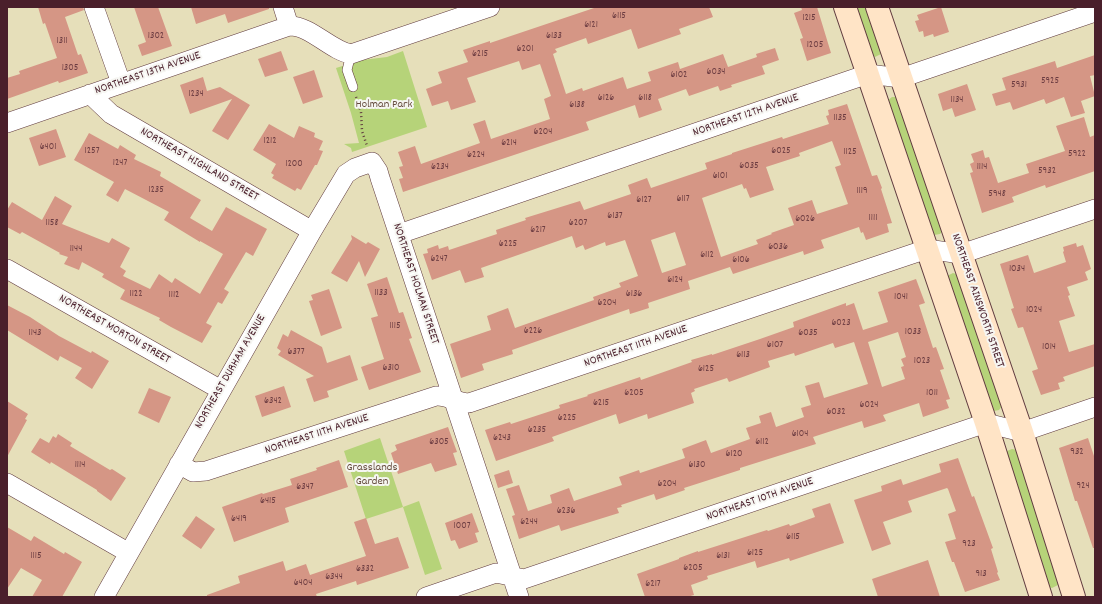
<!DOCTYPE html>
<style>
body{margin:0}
#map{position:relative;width:1102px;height:604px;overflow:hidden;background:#e6dfba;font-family:Dekko,sans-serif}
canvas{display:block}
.frame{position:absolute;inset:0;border:8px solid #4a1f2b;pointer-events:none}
</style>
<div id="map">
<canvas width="1102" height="604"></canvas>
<div class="frame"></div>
</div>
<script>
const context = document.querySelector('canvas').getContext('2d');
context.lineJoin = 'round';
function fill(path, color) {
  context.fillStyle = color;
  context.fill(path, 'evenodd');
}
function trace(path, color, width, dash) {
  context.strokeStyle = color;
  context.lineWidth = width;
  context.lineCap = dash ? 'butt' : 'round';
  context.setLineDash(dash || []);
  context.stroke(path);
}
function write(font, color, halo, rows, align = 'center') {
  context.font = font + ' Dekko,sans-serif';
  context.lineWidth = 4;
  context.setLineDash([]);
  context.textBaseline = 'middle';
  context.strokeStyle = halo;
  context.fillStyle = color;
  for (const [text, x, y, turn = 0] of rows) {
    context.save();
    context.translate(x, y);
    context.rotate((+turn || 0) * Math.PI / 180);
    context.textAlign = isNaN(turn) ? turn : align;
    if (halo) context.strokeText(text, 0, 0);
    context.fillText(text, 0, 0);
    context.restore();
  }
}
fill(new Path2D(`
 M852,7h18l13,41 -2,6 -6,3 -7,-5z
 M403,51l24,76 -75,25 -1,-4 -7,-4 15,-1 -8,-30 -15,-45 26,-8 25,-3z
 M892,97h5l48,131 -5,6 -6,1 -47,-134z
 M953,273l6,2 43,131 -3,4 -5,1 -5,-3 -42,-132z
 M380,438l23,69 16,-6 23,68 -17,6 -22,-68 -37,12 -22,-68z
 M1012,449l5,1 43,134 -8,4 -5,-2 -42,-132 2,-3z`), '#b6d379');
fill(new Path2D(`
 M38,7h45l1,3 -19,7 13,38 3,-1 7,19 -29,10 -1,-2 -51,18v-21l13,-4 -1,-3 38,-13 -12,-35 -2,1z
 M134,7h24l14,39 -30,10 -4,-11 8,-3z
 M191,7h78v2l-41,14 -3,-9 -29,10z
 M597,7h112l4,10 -34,12 2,5 -43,15 -7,-20 -43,15 -2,-6 -31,11 2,3 -4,2 13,40 16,-6 1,3 40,-14 4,12 24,-8 -3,-9 30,-10 2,7 43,-15 5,13 29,-10 -1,-3 19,-6 4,12 -17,6 3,8 -34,11 1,2 -12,4 -2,-5 -29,10 -3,-7 -28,10 4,11 -23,8 -4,-13 -49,17 3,8 -186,62 -4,-13 4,-1 -4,-11 4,-1 -5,-14 17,-6 6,18 59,-21 -7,-19 12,-4 6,19 59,-20 -6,-20 7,-3 -11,-32 -18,6 -3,-9 -52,17 9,24 -25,8 -3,-9 -16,5 -6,-17 16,-6 -4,-11 30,-10 -5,-12 27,-9v2z
 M801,7h16l14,46 -24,8 -7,-22 3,-1 -9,-25 8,-3z
 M941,7l8,25 -15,5 -1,-3 -9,3 -1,-6 -4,1 -4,-11 4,-1 -2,-5z
 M281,51l7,19 -23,7 -7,-18z
 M1095,55v20l-5,1 5,20 -14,5 4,12 -14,4 -7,-20 -18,7 -2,-5 -31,11 -3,-8 -14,4 -4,-12 14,-4 -4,-12 53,-17 2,7z
 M314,70l9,27 -20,7 -10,-27z
 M203,77l4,14 13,-4 30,18 -22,35 -16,-9 20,-32 -42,15 -10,-29z
 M967,84l9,26 -21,7 -3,-9 -9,3 -5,-17z
 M847,104l25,72 5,-1 5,13 -1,1 11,34 -5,1 2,8 -23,8 -3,-8 -2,1 -2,-6 -38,13 3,8 -20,7 -1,-4 -70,23 -3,-7 -42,14 2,8 -42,14 1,5 -19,6 -1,-5 -117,41 1,4 -31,10 2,6 -23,8 -11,-34 41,-14 -4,-14 21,-8 7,20 79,-28 -1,-3 28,-10 -2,-4 19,-7 -13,-36 -19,6 -1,-4 -20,8 -2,-5 -7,3 -4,-12 -91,32 3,9 -19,6 -5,-13 -28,10 -9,-26 5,-1 -1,-4 11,-4 1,4 9,-3 1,4 48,-16 -1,-4 30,-10 -1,-2 55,-17 4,9 47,-16 -3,-9 19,-7 4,10 56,-19 -2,-6 27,-9v-1l50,-16 1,2 46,-15 -3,-8 3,-1 -1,-5zM832,141l9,24 -6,2 13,37 -31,10 -5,-14 -24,8 6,17 -23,8 1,1 -16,6 2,4 -37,13 -19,-59 40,-14 2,5 2,-1 4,10 24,-8 -8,-23 34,-11 -1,-3zM675,232l11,33 -24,8 -11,-33z
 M1084,117l6,20 5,-2v36l-49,17 -1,-3 -33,12 2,5 -32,11 -12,-40 3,-1 -3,-8 4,-2 -3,-8 12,-4 2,8 4,-1 9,26 31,-10 -3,-9 39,-13 -9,-25z
 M269,124l25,14 5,-12 16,7 -1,4 9,4 -4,9 4,1 -6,14h-2l-14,25 -4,-2 -2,3 -23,-13 2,-3 -3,-2 5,-9 -23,-14z
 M56,129l10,28 -27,9 -10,-28z
 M89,133l29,16 2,-4 16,10 -2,4 27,13 -1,4 41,24 -11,18 22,13 14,-24 41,22 -14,27 -7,-4 -22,37 5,3 -7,12 -4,-2 -12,21 6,3 -10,17 -31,-16 -12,-7 1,-2 -40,-19 5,-9 -23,-13 2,-3 -22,-12 -3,8 -15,-6 4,-7 -9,-3 1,-1 -38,-21 -2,2 -13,-7v-17l5,-8 30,18 13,-24 17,10 -10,18 47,19 3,-5 18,10 -10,19 6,4 -3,5 27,13 9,-15 13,9 3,-5 25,16 23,-40 -23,-13v1l-36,-22 5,-8 -44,-23 -7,13 -12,-7 8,-13 -40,-22z
 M351,235l15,9 2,-2 12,7 -15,28 -6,-16 -12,21 -16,-9 21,-34z
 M1076,243l1,4 6,-2 8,24 -6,3 3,8 -21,7 3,8 -2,1 7,20 -16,5 10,31 26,-8v22l-32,11 2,4 -7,2 2,6 -19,6 -9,-24 6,-2 -15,-42 -5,1 -7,-19 3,-1 -14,-44 28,-9 6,18 32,-11 -3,-10 1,-1 -1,-4z
 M387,277l12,36 4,-1 9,26 -3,1 12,33 -52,18 -8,-23 23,-8 -13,-41 7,-2 -11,-32z
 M916,279l9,24 -6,2 14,43 3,-1 8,22 -4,1 10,29 -4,1 3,8 -26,9 -4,-14 -36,12 3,6 -22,7 -2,-7 -49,16 3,7 -76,24v2l-56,18 1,2 -29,10 -2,-6 -33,11 1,2 -5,1 2,5 -58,18 -2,-6 -40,14 -7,-23 3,-1 -9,-26 13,-4 9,26 24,-8 -2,-8 19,-7 5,13 48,-16 -3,-8 20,-7 1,3 45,-15 -3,-9 24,-9 5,13 39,-14 -4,-11 15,-5 -2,-7 12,-4 5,15 28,-10 -3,-9 10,-3 -6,-19 14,-4 5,16 44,-14 -14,-42 -19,6 -2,-5 -38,13 -1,-3 -26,8 2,6 -41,15 -2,-4 -33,11 1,2 -4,2 3,10 -46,16 -1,-5 -28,10 -3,-10 -64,23 2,4 -58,20 -11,-31 25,-8 1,2 49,-16 -1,-3 29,-9 -1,-1 53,-18 1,3 51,-18 -1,-2 21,-6v1l48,-16 34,-12 -1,-5 53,-19v3l8,-3 9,27 25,-8 -10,-30zM898,332l8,25 -5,2 3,7 -3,1 4,12 -23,8 -14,-45z
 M329,289l13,39 -21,8 -12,-35 4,-1 -2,-5z
 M7,305l23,12 29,19 32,17 1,-2 17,10 -17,28 -17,-11 7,-10 -22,-12 -2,5 -51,-31z
 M291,330l31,17 5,16 23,-8 8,25 -31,11 2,6 -15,5 -8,-23 8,-3 -36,-21 3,-4 -4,-3 6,-14 5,3z
 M284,386l7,21 -29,10 -7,-21z
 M149,388l22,9 -12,26 -21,-10z
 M7,401l21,13 -3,5 2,1 -20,37z
 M448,427l9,25 -4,1 4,12 -22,7 -4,-9 -33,11 -7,-21 6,-3 -2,-5z
 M58,434l14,9 -2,3 40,24 2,-1 14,9 -15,23 -14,-10v-1l-46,-28 -1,2 -19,-12 9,-14 9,5 4,-7 3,2z
 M1088,438l7,21v89h-2l-16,-47h-2l-16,-53z
 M958,458l14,39 2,-1 19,52 -2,1 7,23 -1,1 3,7 -35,12 -11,-30h-2l-7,-20 11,-3 -8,-25 8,-3 -8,-22 -1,-1 -39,13 4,11 -29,10 8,22 -19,7 -18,-51 28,-9 -1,-5 20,-7 2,6 38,-13 -2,-8z
 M339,460l9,27 -63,21 4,14 -55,20 -12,-35 40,-14 1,1 29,-9 -2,-6 27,-9 -1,-2z
 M509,470l4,13 -15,5 -4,-13z
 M830,503l14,40 -54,18 -1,-3 -32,10 -2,-7 -48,15 1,3 -17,6 3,10 -7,2h-42l-8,-23 42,-15v-1l19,-7v1l69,-22 1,1 21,-7 1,2 25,-9 -3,-8z
 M472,513l7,19 -4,1 3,9 -19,7 -4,-9 -4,1 -6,-18z
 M196,516l19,13 -14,20 -19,-13z
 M366,518l9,26 23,-7 11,31 -52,17 -1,-4 -40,13 1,3h-110v-2l33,-12 -2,-7 45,-15 3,10 20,-7 4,11 56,-19 -12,-34z
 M7,527l24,14 3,-5 30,18 1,-2 17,10 -20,35h-30l10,-17 -21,-12 -14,21z
 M928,560l12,37h-62l-6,-18z`), '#d59685');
const lane = new Path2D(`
 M351,54l-4,16 6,17`);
const street = new Path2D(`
 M94,7l27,76
 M283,7l6,19c21,-1 42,25 62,28l139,-47
 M90,94l21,20 201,117
 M7,123l282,-97
 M399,234l469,-160 33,4 194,-66
 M7,269l214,121
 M179,464l14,8 13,-1 230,-75c11,-1 22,7 33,7l458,-154 34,5 134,-45
 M7,483l122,70
 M104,597l208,-366 34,-57 9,-6 17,-6 6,9 2,7 139,419
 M426,597l70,-24 28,6 462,-156 36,9 73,-25`);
const secondary = new Path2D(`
 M845,7l141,416 55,174
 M877,7l145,425 52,165`);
trace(lane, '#613c40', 10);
trace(street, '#613c40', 20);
trace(secondary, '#613c40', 24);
trace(new Path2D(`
 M356,97l5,15 1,19 5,15`), '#613c40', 2.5, [1, 3]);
trace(lane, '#fff', 9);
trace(street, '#fff', 19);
trace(secondary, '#ffe4c6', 22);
write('10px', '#6d3d42', null, [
 ["6115",619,17],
 ["1215",809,19],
 ["6121",591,26],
 ["1302",156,37],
 ["6133",554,37],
 ["1311",62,42],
 ["1205",815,46],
 ["6201",525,50],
 ["6215",480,55],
 ["1305",70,69],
 ["6034",716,73],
 ["6102",679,76],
 ["5925",1050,82],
 ["5931",1019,86],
 ["1234",196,95],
 ["6126",606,99],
 ["6118",645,99],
 ["1134",957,101],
 ["6138",577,106],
 ["1135",840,119],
 ["6204",543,133],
 ["1212",270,142],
 ["6214",509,144],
 ["6401",48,148],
 ["1257",92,152],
 ["6025",781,152],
 ["1125",850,153],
 ["5922",1077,155],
 ["6224",476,156],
 ["1247",120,164],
 ["1200",294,165],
 ["6035",749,167],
 ["6234",440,168],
 ["1114",982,168],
 ["5932",1047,172],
 ["6101",720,177],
 ["1235",156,191],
 ["1119",862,192],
 ["5948",997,195],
 ["6117",683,200],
 ["6127",644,201],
 ["6137",615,217],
 ["1111",873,219],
 ["6026",805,220],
 ["1158",52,224],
 ["6207",578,224],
 ["6217",538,231],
 ["6225",508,245],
 ["6036",778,248],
 ["1144",76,250],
 ["6112",707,256],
 ["6247",439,260],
 ["6106",741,261],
 ["1034",1017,270],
 ["6124",675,281],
 ["1133",381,294],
 ["1122",136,295],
 ["6136",634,295],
 ["1112",174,296],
 ["1041",901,298],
 ["6204",607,304],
 ["1024",1034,311],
 ["6023",841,324],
 ["1115",395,327],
 ["6226",533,332],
 ["1033",913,333],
 ["1143",35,334],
 ["6035",808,334],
 ["6107",775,346],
 ["1014",1049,348],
 ["6377",296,353],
 ["6113",743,356],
 ["1023",922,362],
 ["6310",391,369],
 ["6125",706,370],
 ["6205",634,394],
 ["1011",932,394],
 ["6342",273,402],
 ["6215",601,404],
 ["6024",869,406],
 ["6032",836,413],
 ["6225",567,419],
 ["6235",537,431],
 ["6104",800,435],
 ["6243",502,439],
 ["6305",439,443],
 ["6112",762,443],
 ["932",1077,453],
 ["6120",734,455],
 ["1114",80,466],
 ["6130",697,466],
 ["6204",667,485],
 ["924",1083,487],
 ["6347",305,488],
 ["6415",268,502],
 ["6236",566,512],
 ["6419",239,520],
 ["6244",529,523],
 ["1007",462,527],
 ["6115",793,538],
 ["923",969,545],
 ["6125",755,554],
 ["1115",36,557],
 ["6131",723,557],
 ["6205",693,569],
 ["6332",365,570],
 ["913",981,575],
 ["6344",334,578],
 ["6404",303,584],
 ["6217",653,585]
]);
write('12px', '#4a1f2b', '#f6f6f2', [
 ["NORTHEAST 13TH AVENUE",148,74,-19],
 ["NORTHEAST 12TH AVENUE",746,116,-19],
 ["NORTHEAST HIGHLAND STREET",199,165,30],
 ["NORTHEAST HOLMAN STREET",415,284,72],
 ["NORTHEAST AINSWORTH STREET",977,301,71],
 ["NORTHEAST MORTON STREET",114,330,30],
 ["NORTHEAST 11TH AVENUE",636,347,-19],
 ["NORTHEAST DURHAM AVENUE",231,372,-60],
 ["NORTHEAST 11TH AVENUE",317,435,-18],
 ["NORTHEAST 10TH AVENUE",760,500,-19]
]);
write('12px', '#654c3e', '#f6f6f2', [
 ["Holman Park",384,105],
 ["Grasslands",372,468],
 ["Garden",372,482]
]);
</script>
